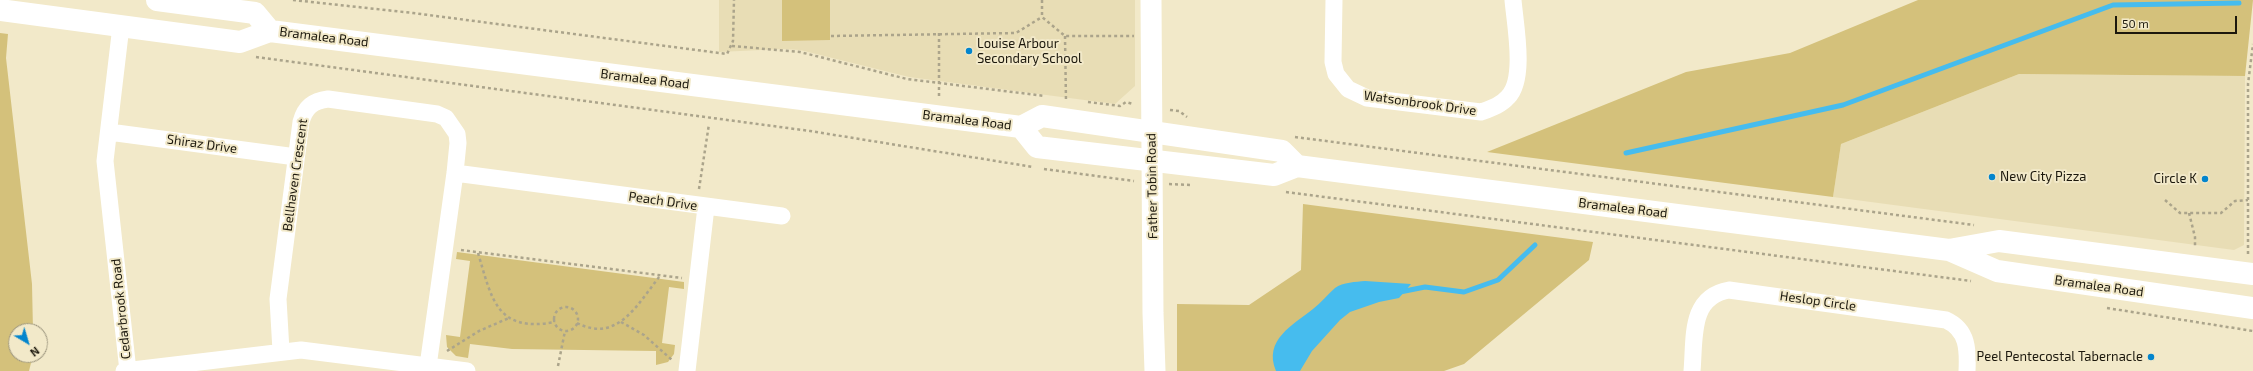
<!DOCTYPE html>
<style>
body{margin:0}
#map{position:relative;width:2253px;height:371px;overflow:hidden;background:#f2e9c9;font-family:"Exo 2",sans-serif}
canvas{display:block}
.north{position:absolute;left:8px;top:323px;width:40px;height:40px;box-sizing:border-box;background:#f2e9c9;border:1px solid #9c957e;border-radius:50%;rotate:142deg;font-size:11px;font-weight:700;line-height:16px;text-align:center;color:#1c180d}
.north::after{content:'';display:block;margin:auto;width:14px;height:18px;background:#0385cd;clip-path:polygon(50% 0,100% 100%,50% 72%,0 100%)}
.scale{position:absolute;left:2115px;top:16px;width:122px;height:18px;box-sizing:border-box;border:2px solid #1c180d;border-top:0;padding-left:5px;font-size:12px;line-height:14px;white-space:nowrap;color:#1c180d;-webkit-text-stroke:3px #f2e9c9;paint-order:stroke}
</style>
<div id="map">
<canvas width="2253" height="371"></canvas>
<div class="north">N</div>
<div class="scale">50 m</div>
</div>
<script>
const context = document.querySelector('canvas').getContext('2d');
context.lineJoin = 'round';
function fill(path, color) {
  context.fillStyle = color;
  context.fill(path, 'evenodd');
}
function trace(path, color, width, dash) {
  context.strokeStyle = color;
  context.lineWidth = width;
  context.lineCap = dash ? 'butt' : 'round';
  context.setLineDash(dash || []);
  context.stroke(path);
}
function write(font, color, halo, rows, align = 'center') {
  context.font = font + ' "Exo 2",sans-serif';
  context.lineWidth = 4;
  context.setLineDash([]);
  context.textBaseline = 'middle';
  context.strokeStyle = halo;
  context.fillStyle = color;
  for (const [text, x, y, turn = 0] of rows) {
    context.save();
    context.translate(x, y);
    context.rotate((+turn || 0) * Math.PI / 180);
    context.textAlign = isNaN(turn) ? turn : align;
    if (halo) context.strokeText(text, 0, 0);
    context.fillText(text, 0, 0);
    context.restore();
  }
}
fill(new Path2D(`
 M719,0h416v86l-20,18 -206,-27 -109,-27 -18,-1 -63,3z
 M2019,74l226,2 -1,169 -10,5 -401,-53 8,-53z`), '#e8ddb5');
fill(new Path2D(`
 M782,0h48v40l-48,1z
 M1918,0h335l-8,76 -226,-2 -178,70 -8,53 -346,-45 199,-80 104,-19z
 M0,33l8,1 -2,24 26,226 1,47h-17v24h17l-4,16h-29z
 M1303,204l290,38 -4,18 -125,104 -20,7h-267v-67l72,1 52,-35z
 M457,252l227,30v7l-15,-2 -7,56 13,2 -1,9 -6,8 -12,3v-14l-144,-2 -42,-5 -2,14 -12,-2 -9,-9 -1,-12 14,2 10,-76 -14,-2z`), '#d4c17b');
fill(new Path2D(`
 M1365,281l46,3 -12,14 -20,4 -29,10 -10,8 -28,31 -12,20h-24c-13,-31 17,-46 37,-62 8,-6 15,-15 22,-21 8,-6 21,-6 30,-7z`), '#46bcee');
trace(new Path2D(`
 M1626,153l217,-48 270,-100 126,-2
 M1400,292l25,-5 39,5 34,-12 37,-35`), '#46bcee', 5);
trace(new Path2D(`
 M293,0l120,13 314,41 6,-13 1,-41
 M1042,0v17l23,19h69
 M939,33v66
 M831,36l185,-3 26,-16
 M1065,36l1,66
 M732,46l68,6 107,27 138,17
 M256,57l554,74 223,36
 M1088,102l32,4 6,-4 7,2
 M1170,110l9,1 8,6
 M1295,137l679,88
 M1044,169l90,12
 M1169,184l23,1
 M699,189l10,-65
 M1286,192l685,89
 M2165,200l15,13h41l14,-12 13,-1
 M2189,213l6,24v11
 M461,250l221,28
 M478,253c14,46 18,80 77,69
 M2248,254v-170l5,-40
 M554 319a12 12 0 1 1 24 0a12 12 0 1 1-24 0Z
 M2107,308l146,23
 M621,322l23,13 28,25
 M577,323c41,21 61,-20 83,-47
 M447,351l32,-20 30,-13
 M558,366l7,-35`), '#aba48b', 2.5, [3, 3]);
trace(new Path2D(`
 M1334,0l-1,62 3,12 12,15 19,9 114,14c11,-4 20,-7 27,-15 18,-18 7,-73 5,-97
 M121,26l-16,135 23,210
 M109,132l187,25
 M455,173l327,43
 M281,351l-3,-52 23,-177c4,-15 12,-21 27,-23l109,15 9,4 11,16 1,9 -3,30 -27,193
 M124,371l177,-21 166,21
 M687,371l19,-164
 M1692,371c3,-33 -3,-74 37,-81l217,30c22,10 22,30 21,51`), '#fff', 17);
trace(new Path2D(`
 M1151,0l2,313 2,58`), '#fff', 21);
trace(new Path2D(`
 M157,0l98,13 15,18
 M0,10l240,32 30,-11 751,96 21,-11 240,35 15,15
 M1021,127l16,20 237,28 23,-9 652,84 48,21 256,37
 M1949,250l50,-9 254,33`), '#fff', 22);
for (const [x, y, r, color] of [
 [969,51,4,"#0385cd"],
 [1992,177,4,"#0385cd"],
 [2205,179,4,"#0385cd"],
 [2151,357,4,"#0385cd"]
]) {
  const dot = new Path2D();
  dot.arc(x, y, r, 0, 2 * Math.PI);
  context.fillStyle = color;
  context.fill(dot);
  trace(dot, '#f2e9c9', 1.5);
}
write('13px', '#1c180d', '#f2e9c9', [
 ["Bramalea Road",324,37,7],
 ["Bramalea Road",645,79,7],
 ["Watsonbrook Drive",1420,103,8],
 ["Bramalea Road",967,120,7],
 ["Shiraz Drive",202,144,8],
 ["Bellhaven Crescent",295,175,-82],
 ["Father Tobin Road",1152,186,-91],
 ["Peach Drive",663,201,8],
 ["Bramalea Road",1623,208,7],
 ["Bramalea Road",2099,286,8],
 ["Heslop Circle",1818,301,8],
 ["Cedarbrook Road",121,309,-96]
]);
write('13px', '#1c180d', '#f2e9c9', [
 ["Louise Arbour",977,44],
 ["Secondary School",977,59],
 ["New City Pizza",2000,177],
 ["Circle K",2197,179,"right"],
 ["Peel Pentecostal Tabernacle",2143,357,"right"]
], 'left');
</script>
